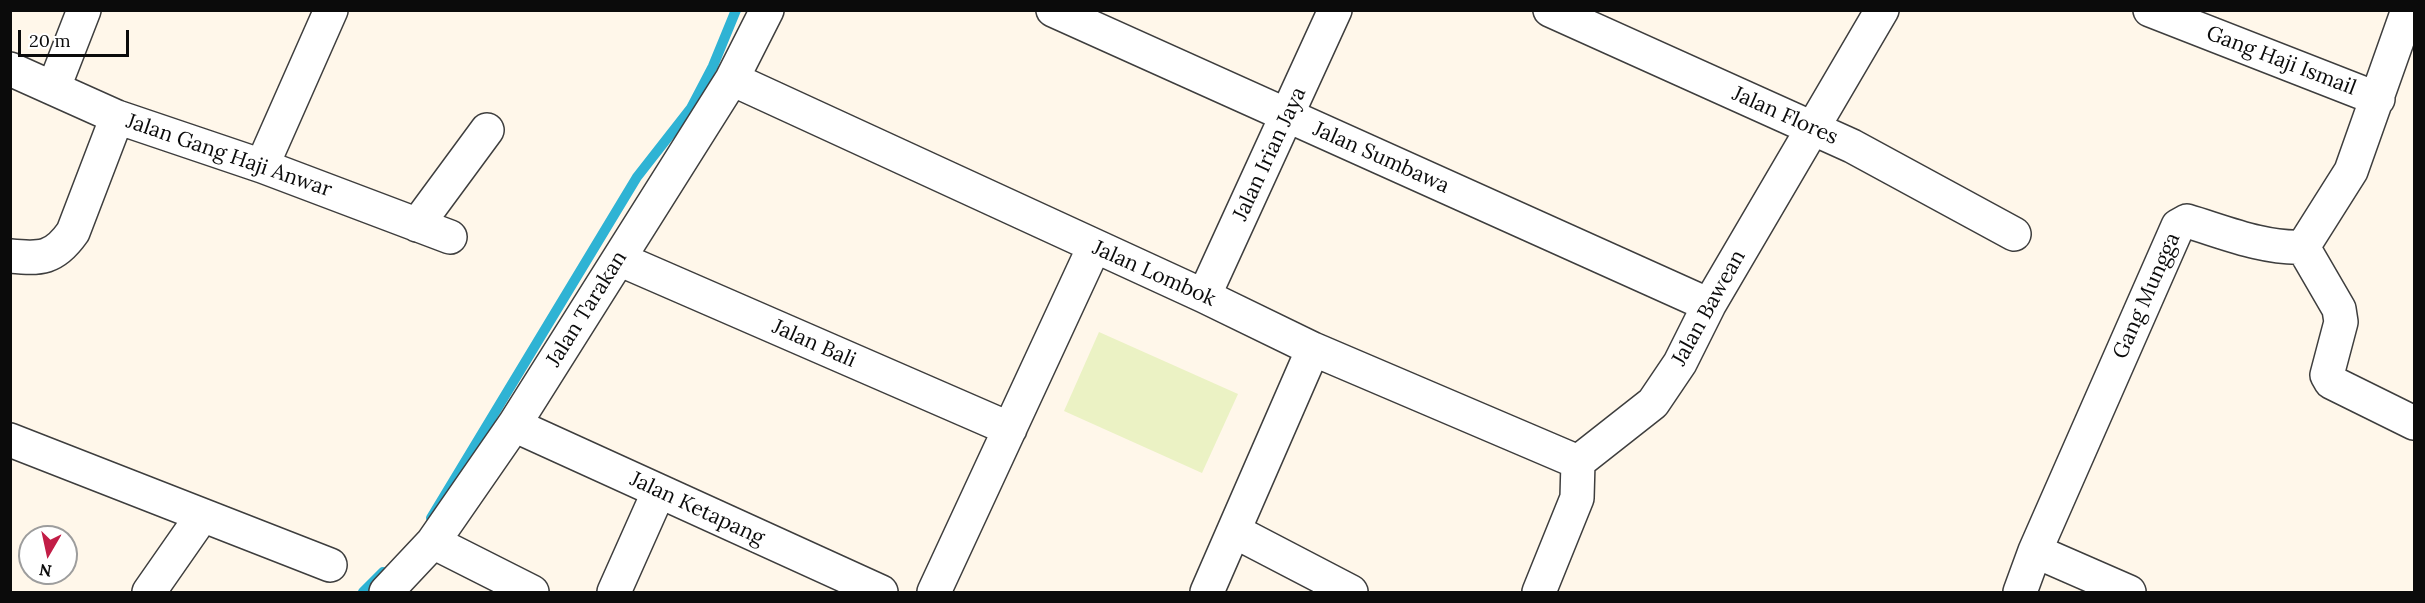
<!DOCTYPE html>
<style>
body{margin:0}
#map{position:relative;width:2425px;height:603px;overflow:hidden;background:#fff7ea;font-family:Lora,serif}
canvas{display:block}
.frame{position:absolute;inset:0;border:12px solid #0b0b0b;pointer-events:none}
.north{position:absolute;left:18px;top:525px;width:60px;height:60px;box-sizing:border-box;background:#fff;border:2px solid #9d9d9d;border-radius:50%;rotate:189deg;font-size:16px;font-weight:700;line-height:24px;text-align:center;color:#0b0b0b}
.north::after{content:'';display:block;margin:auto;width:21px;height:27px;background:#c21d46;clip-path:polygon(50% 0,100% 100%,50% 72%,0 100%)}
.scale{position:absolute;left:18px;top:30px;width:111px;height:27px;box-sizing:border-box;border:3px solid #0b0b0b;border-top:0;padding-left:8px;font-size:18px;line-height:21px;white-space:nowrap;color:#0b0b0b;-webkit-text-stroke:4px #fff;paint-order:stroke}
</style>
<div id="map">
<canvas width="2425" height="603"></canvas>
<div class="frame"></div>
<div class="north">N</div>
<div class="scale">20 m</div>
</div>
<script>
const context = document.querySelector('canvas').getContext('2d');
context.lineJoin = 'round';
function fill(path, color) {
  context.fillStyle = color;
  context.fill(path, 'evenodd');
}
function trace(path, color, width, dash) {
  context.strokeStyle = color;
  context.lineWidth = width;
  context.lineCap = dash ? 'butt' : 'round';
  context.setLineDash(dash || []);
  context.stroke(path);
}
function write(font, color, halo, rows, align = 'center') {
  context.font = font + ' Lora,serif';
  context.lineWidth = 6;
  context.setLineDash([]);
  context.textBaseline = 'middle';
  context.strokeStyle = halo;
  context.fillStyle = color;
  for (const [text, x, y, turn = 0] of rows) {
    context.save();
    context.translate(x, y);
    context.rotate((+turn || 0) * Math.PI / 180);
    context.textAlign = isNaN(turn) ? turn : align;
    if (halo) context.strokeText(text, 0, 0);
    context.fillText(text, 0, 0);
    context.restore();
  }
}
fill(new Path2D(`
 M1099,332l139,62 -36,79 -138,-62z`), '#ebf2c4');
trace(new Path2D(`
 M431,518l206,-341 54,-69 22,-42 23,-56
 M363,592l20,-20`), '#2fb3d4', 10);
const minor = new Path2D(`
 M1053,10l656,295
 M1550,10l302,136 162,88
 M2150,10l228,89
 M10,69l107,48 145,49 188,71
 M732,79l472,217 109,53 265,113
 M54,87l30,-77
 M262,166l69,-156
 M417,225l70,-95
 M2303,247l48,-76 57,-161
 M2303,247l36,62 2,13 -14,53 4,7 83,41
 M10,256c31,3 44,3 63,-24l44,-115
 M619,259l391,170
 M1204,296l131,-286
 M514,425l367,167
 M10,440l320,125
 M1234,531l117,61
 M433,542l99,50
 M2035,551l94,41
 M149,592l53,-76
 M386,592l47,-50 81,-117 218,-346 35,-69
 M614,592l45,-101
 M934,592l160,-345
 M1207,592l106,-243
 M1539,592l38,-94 1,-36 75,-59 27,-40 29,-58 173,-295
 M2020,592l15,-41 143,-325 9,-5c37,11 77,28 116,26`);
trace(minor, '#3e3e3e', 36);
trace(minor, '#fff', 33);
write('21px', '#0b0b0b', '#fff', [
 ["Gang Haji Ismail",2281,61,21],
 ["Jalan Flores",1785,116,24],
 ["Jalan Irian Jaya",1270,154,-65],
 ["Jalan Gang Haji Anwar",229,156,19],
 ["Jalan Sumbawa",1381,158,24],
 ["Jalan Lombok",1154,274,24],
 ["Gang Mungga",2147,296,-66],
 ["Jalan Bawean",1709,308,-61],
 ["Jalan Tarakan",587,309,-58],
 ["Jalan Bali",814,344,24],
 ["Jalan Ketapang",697,509,25]
]);
</script>
